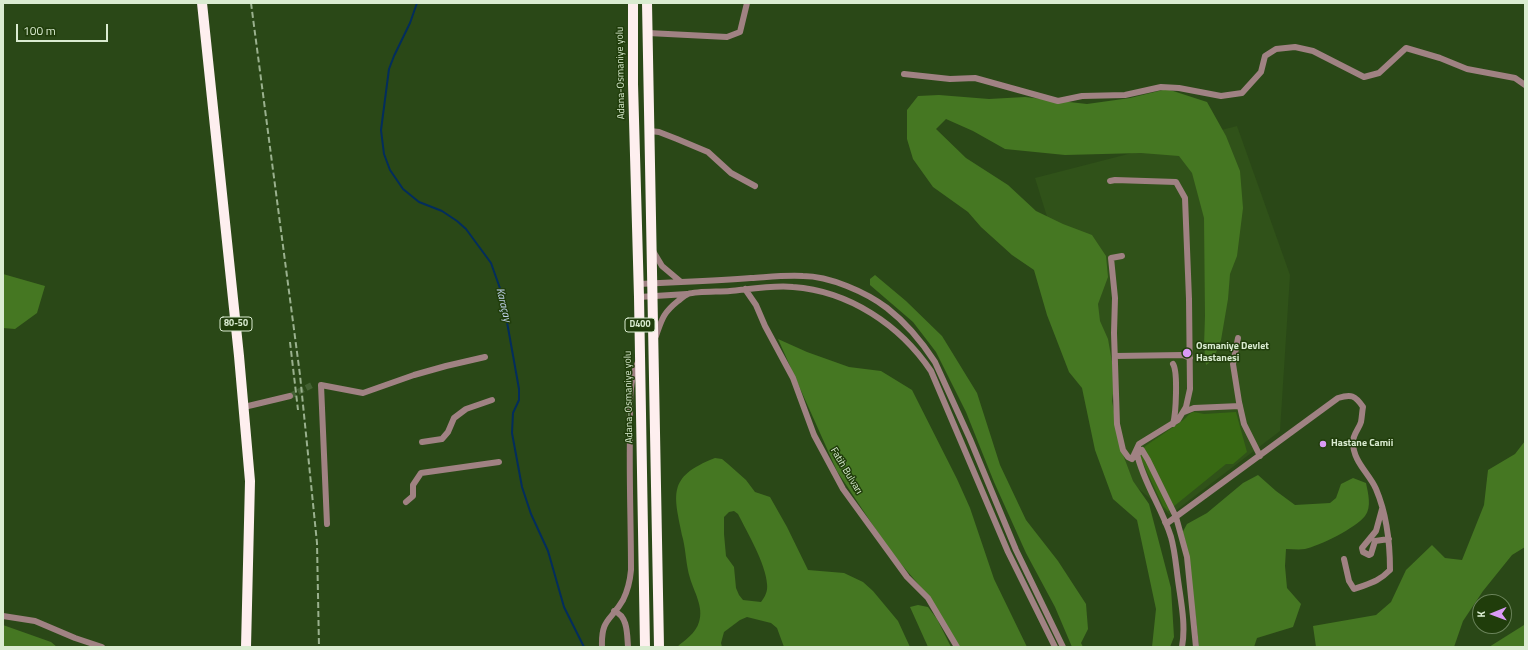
<!DOCTYPE html>
<meta charset="utf-8">
<style>
body{margin:0}
#map{position:relative;width:1528px;height:650px;overflow:hidden;background:#2a4817;font-family:"Titillium Web",sans-serif}
canvas{display:block}
.frame{position:absolute;inset:0;border:4px solid #daecd1;pointer-events:none}
.north{position:absolute;left:1472px;top:594px;width:40px;height:40px;box-sizing:border-box;background:#203d0b;border:1px solid #6a835a;border-radius:50%;rotate:269deg;font-size:11px;font-weight:700;line-height:16px;text-align:center;color:#daecd1}
.north::after{content:'';display:block;margin:auto;width:14px;height:18px;background:#da9af6;clip-path:polygon(50% 0,100% 100%,50% 72%,0 100%)}
.scale{position:absolute;left:16px;top:24px;width:92px;height:18px;box-sizing:border-box;border:2px solid #daecd1;border-top:0;padding-left:5px;font-size:12px;line-height:14px;white-space:nowrap;color:#daecd1;-webkit-text-stroke:3px #203d0b;paint-order:stroke}
</style>
<div id="map">
<canvas width="1528" height="650"></canvas>
<div class="frame"></div>
<div class="north">K</div>
<div class="scale">100 m</div>
</div>
<script>
const context = document.querySelector('canvas').getContext('2d');
context.lineJoin = 'round';
function fill(path, color) {
  context.fillStyle = color;
  context.fill(path, 'evenodd');
}
function trace(path, color, width, dash) {
  context.strokeStyle = color;
  context.lineWidth = width;
  context.lineCap = dash ? 'butt' : 'round';
  context.setLineDash(dash || []);
  context.stroke(path);
}
function write(font, color, halo, rows, align = 'center') {
  context.font = font + ' "Titillium Web",sans-serif';
  context.lineWidth = 3;
  context.setLineDash([]);
  context.textBaseline = 'middle';
  context.strokeStyle = halo;
  context.fillStyle = color;
  for (const [text, x, y, turn = 0] of rows) {
    context.save();
    context.translate(x, y);
    context.rotate((+turn || 0) * Math.PI / 180);
    context.textAlign = isNaN(turn) ? turn : align;
    if (halo) context.strokeText(text, 0, 0);
    context.fillText(text, 0, 0);
    context.restore();
  }
}
fill(new Path2D(`
 M1237,126l53,149 -10,156 -110,84 -41,-34 -94,-303z`), '#305219');
fill(new Path2D(`
 M1194,412l10,2 32,-2 11,40 -14,12h-7l-58,47 -5,-5 -22,-47 -2,-8c14,-11 29,-20 43,-30 6,-4 5,-7 12,-9z`), '#386913');
fill(new Path2D(`
 M1167,89l40,13 19,34 14,35 3,37 -6,48 -7,18 -2,25 -7,41 -8,20 -7,5 -2,-19 1,-30 -1,-98 -12,-45 -13,-17 -38,-3 -76,2 -60,-6 -32,-18 -27,-12 -10,10 30,29 42,27 28,26 27,13 29,11 14,21 2,21 -10,27 2,17 8,18 7,40 -3,22 10,51 11,29 16,23 22,84 3,49 -4,10h-18l4,-38 -19,-89 -24,-21 -18,-49 -13,-62 -13,-16 -22,-57 -13,-45 -22,-15 -31,-28 -13,-15 -35,-25 -20,-28 -6,-20v-29l11,-14 21,-1 50,4 36,-2 62,7 43,-6z
 M3,274l42,12 -8,27 -22,16 -12,-1z
 M875,275l31,26 36,35 35,57 23,72 26,55 32,41 28,43 2,25 -7,14 2,4h-11l-17,-40 -29,-54 -32,-71 -28,-70 -30,-60 -23,-30 -43,-37v-6z
 M778,339l29,13 42,15 32,4 31,19 45,89 13,29 24,71 33,68h-69l-28,-49 -40,-47 -53,-80z
 M1525,441v106l-13,8 -29,36 -20,30 -9,26h-138l-3,-21 63,-11 15,-13 15,-32 26,-25 13,13 17,2 22,-55 4,-35 27,-16z
 M715,458l7,1 6,5 18,16 9,12 15,5 17,30 21,43 36,3 19,9 10,9 25,30 12,26h-126l-7,-19 -6,-5 -24,-6 -7,3 -16,12 -3,11 1,4h-45c8,-7 19,-14 22,-25 5,-15 -5,-30 -9,-44 -4,-13 -4,-26 -7,-39 -9,-44 -17,-62 32,-81zM734,511l4,3c9,18 28,50 29,70 1,7 -2,13 -6,18l-18,-2 -4,-5 -3,-7 -2,-21 -8,-11 -2,-22v-17l5,-5z
 M1258,475l18,16 19,14 35,-2 6,-5 5,-14 12,-6 13,5c2,10 6,24 -1,33 -9,12 -46,30 -60,33 -6,1 -13,0 -19,0l-1,17 2,22 14,16 -8,23 -36,11 -3,9h-55l-4,-35 -14,-77 6,-11 20,-11 36,-30z
 M918,605l10,2 9,12 14,28h-23l-18,-40z
 M1525,623v24h-36l35,-22z
 M3,625l48,17 6,5h-54z`), '#457722');
trace(new Path2D(`
 M417,3l-7,20 -16,33 -5,13 -8,61 3,24 6,16 13,19 16,13 23,9 15,10 9,8 25,34 11,31 17,95v11l-6,13 -1,20 10,54 9,27 17,37 16,56 20,40`), '#032d5d', 2);
trace(new Path2D(`
 M290,396l24,-12`), '#446133', 6, [6, 3]);
trace(new Path2D(`
 M648,33l79,4 13,-5 7,-29
 M904,74l46,5 25,-1 83,23 24,-5 43,-1 36,-8 18,1 42,8 21,-3 19,-21 4,-16 11,-7 19,-2 18,4 51,26 15,-4 27,-25 34,10 27,11 48,9 10,7
 M650,131l9,1 18,7 31,13 23,21 24,13
 M1110,181l5,-1 61,2 9,16 4,101 1,90 -4,18 -8,13 -39,24 -7,15
 M653,251l9,15 19,16c24,-1 47,-2 70,-4 17,-1 35,-3 52,-2 26,0 63,16 84,32 18,14 35,34 48,54l35,77 46,111 47,97
 M1122,256l-11,2 4,40 -1,35 3,91 6,26 5,7 4,2
 M639,284l42,-2
 M745,289l11,16 9,21 28,52 21,57 29,54 64,88 21,21 29,49
 M639,297l48,-3
 M656,336c6,-17 7,-23 22,-35 3,-2 6,-6 10,-7 9,-3 31,-2 42,-3 20,-2 44,-6 63,-4 56,4 107,38 138,84l77,181 47,95
 M1238,338l-5,26 6,38 5,22 16,32
 M1115,356l68,-1 7,3
 M244,407l46,-11
 M1184,412l10,-4 46,-2
 M1173,424c3,-10 5,-53 0,-60
 M422,442l20,-3 6,-7 6,-14 12,-9 26,-9
 M1135,456l2,-2c7,30 25,54 34,83 4,14 5,29 7,43 3,22 8,45 4,67
 M1133,458l9,-8 6,10 28,57 11,40 9,90
 M406,502l7,-6v-11l8,-12 78,-11
 M1382,509l-6,22 -14,17 1,4 6,3 2,-1 4,-13 14,-2
 M1165,522l1,2 15,-11 157,-115c13,-4 17,-3 25,9 -1,5 -1,10 -2,15 -2,7 -8,12 -8,20 0,20 16,31 23,47 11,26 14,53 14,81 -13,13 -20,13 -36,19l-5,-8 -5,-22
 M327,524l-6,-139 42,8 51,-18 32,-9 39,-9
 M614,611c14,5 13,23 14,36
 M3,616l32,5 40,17 27,9
 M602,647c-1,-29 9,-26 21,-47 5,-10 7,-19 8,-30 0,-46 -2,-92 -1,-138 0,-24 -2,-48 8,-70`), '#a08283', 6);
trace(new Path2D(`
 M202,3l37,353 11,125 -4,166
 M633,3v81l6,213 6,350
 M647,3l12,644`), '#feefef', 10);
trace(new Path2D(`
 M251,3l49,372 17,168 2,104
 M290,342l8,68`), '#9ab18e', 2, [6, 3]);
for (const [x, y, r, color] of [
 [1187,353,5,"#da9af6"],
 [1323,444,4,"#da9af6"]
]) {
  const dot = new Path2D();
  dot.arc(x, y, r, 0, 2 * Math.PI);
  context.fillStyle = color;
  context.fill(dot);
  trace(dot, '#203d0b', 1.5);
}
for (const [x, y, w] of [
 [236,324,32],
 [640,325,30]
]) {
  const box = new Path2D();
  box.roundRect(x - w / 2, y - 7, w, 14, 3);
  context.fillStyle = '#203d0b';
  context.fill(box);
  trace(box, '#daecd1', 1);
}
write('bold 9px', '#daecd1', null, [
 ["80-50",236,324],
 ["D400",640,325]
]);
write('10px', '#daecd1', '#203d0b', [
 ["Adana-Osmaniye yolu",621,73,-91],
 ["Adana-Osmaniye yolu",629,397,-91],
 ["Fatih Bulvarı",846,471,59]
]);
write('bold 10px', '#daecd1', '#203d0b', [
 ["Osmaniye Devlet",1196,347],
 ["Hastanesi",1196,359],
 ["Hastane Camii",1331,444]
], 'left');
write('italic 11px', '#bed0e7', '#203d0b', [
 ["Karaçay",503,305,77]
]);
</script>
